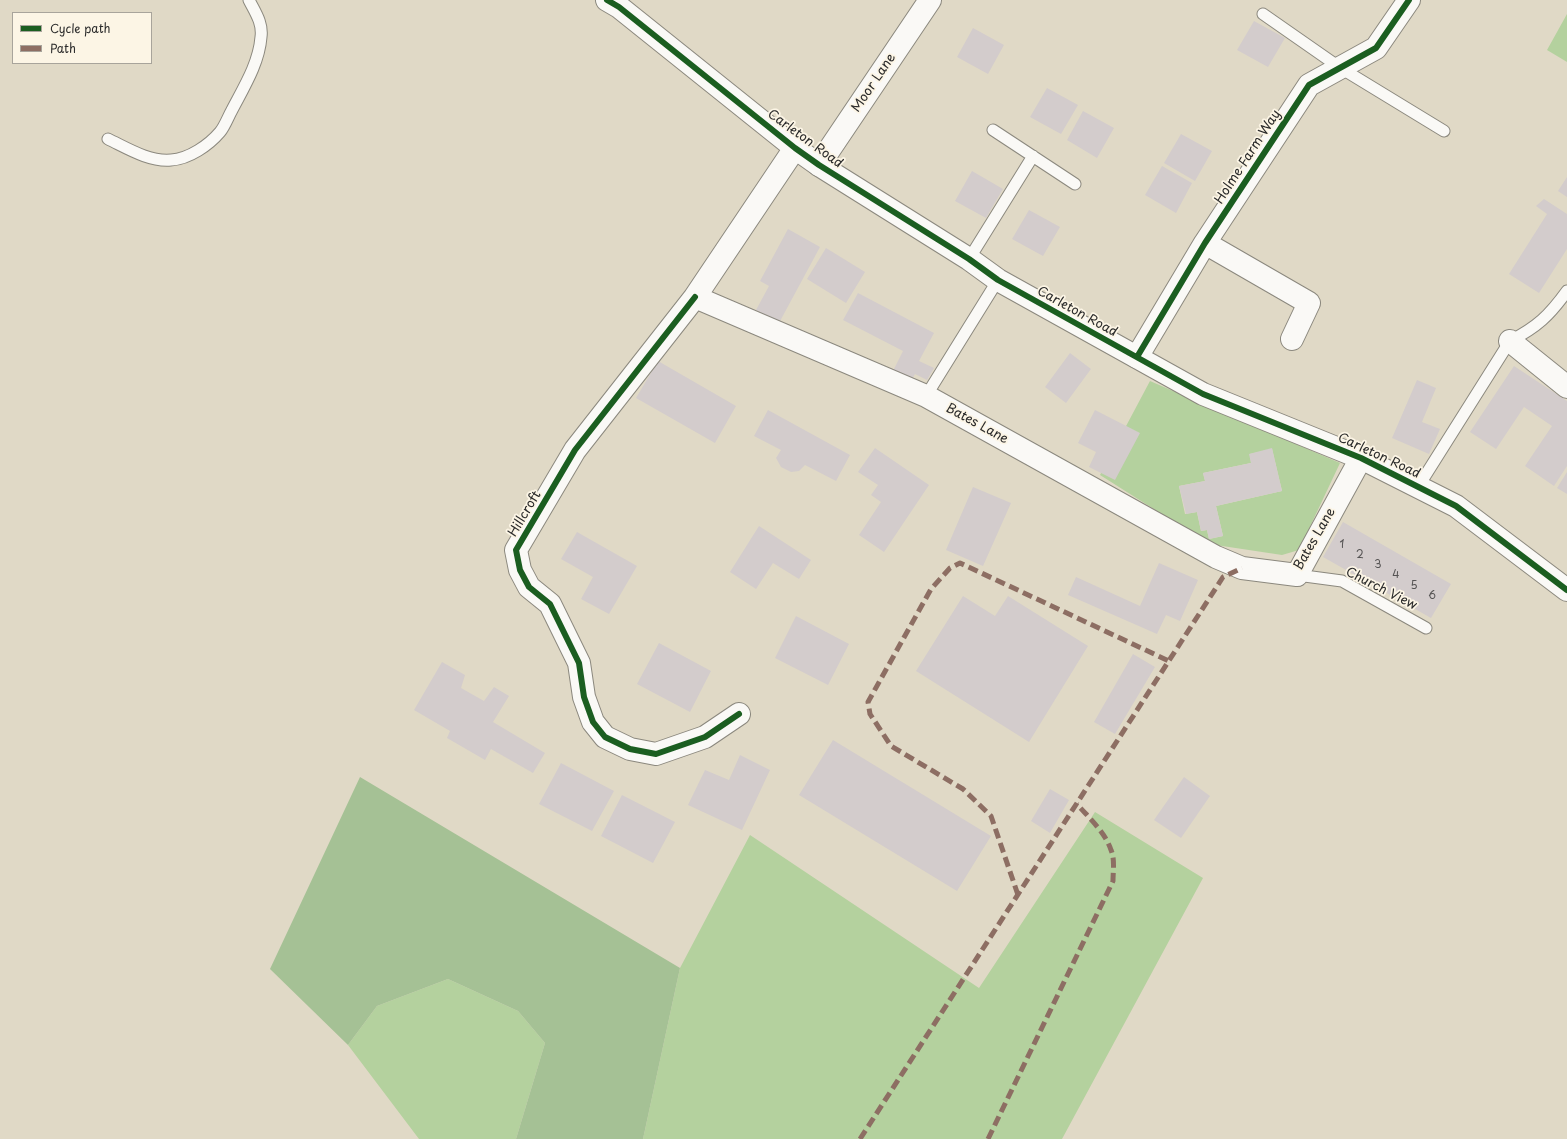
<!DOCTYPE html>
<style>
body{margin:0}
#map{position:relative;width:1567px;height:1139px;overflow:hidden;background:#e0d9c6;font-family:"Playpen Sans",sans-serif}
canvas{display:block}
.legend{position:absolute;left:12px;top:12px;width:140px;height:52px;box-sizing:border-box;background:#fcf5e5;border:1px solid #a8a49b;margin:0;padding:5px 7px;list-style:none;font-size:12px;color:#2b2b2b}
.legend li{display:flex;align-items:center;gap:8px;height:20px}
.legend b{width:20px;border:1px solid #a8a49b}
</style>
<div id="map">
<canvas width="1567" height="1139"></canvas>
<ul class="legend">
<li><b style="height:5px;background:#1b5e20"></b>Cycle path</li>
<li><b style="height:5px;background:#8d6e63"></b>Path</li>
</ul>
</div>
<script>
const context = document.querySelector('canvas').getContext('2d');
context.lineJoin = 'round';
function fill(path, color) {
  context.fillStyle = color;
  context.fill(path, 'evenodd');
}
function trace(path, color, width, dash) {
  context.strokeStyle = color;
  context.lineWidth = width;
  context.lineCap = dash ? 'butt' : 'round';
  context.setLineDash(dash || []);
  context.stroke(path);
}
function write(font, color, halo, rows, align = 'center') {
  context.font = font + ' "Playpen Sans",sans-serif';
  context.lineWidth = 3.5;
  context.setLineDash([]);
  context.textBaseline = 'middle';
  context.strokeStyle = halo;
  context.fillStyle = color;
  for (const [text, x, y, turn = 0] of rows) {
    context.save();
    context.translate(x, y);
    context.rotate((+turn || 0) * Math.PI / 180);
    context.textAlign = isNaN(turn) ? turn : align;
    if (halo) context.strokeText(text, 0, 0);
    context.fillText(text, 0, 0);
    context.restore();
  }
}
fill(new Path2D(`
 M1567,14v48l-20,-12z
 M1150,381l190,82 -41,87 -17,5 -73,-11 -109,-69zM1272,449l10,42 -66,15 7,30 -14,3 -2,-9 -6,1 -4,-19 -12,2 -6,-28 26,-5 -2,-8 48,-10 -1,-9z
 M1095,812l108,66 -141,261h-419l37,-171 70,-133 229,153z
 M448,979l70,32 27,32 -29,96h-97l-71,-94 29,-39z`), '#b4d19e');
fill(new Path2D(`
 M360,777l320,191 -37,171h-127l29,-96 -27,-32 -70,-32 -71,27 -29,39 -78,-76z`), '#a5c195');
fill(new Path2D(`
 M1254,21l31,17 -17,29 -31,-17z
 M973,28l31,17 -16,29 -31,-17z
 M1047,88l31,17 -17,29 -31,-17z
 M1083,111l31,17 -17,30 -30,-18z
 M1181,134l31,17 -17,30 -31,-18z
 M1162,166l30,17 -16,30 -31,-18z
 M972,171l31,18 -17,29 -31,-17z
 M1567,177v20l-9,-6z
 M1544,199l23,15v35l-28,44 -30,-19 38,-60 -11,-8z
 M1029,210l31,17 -17,29 -31,-17z
 M788,229l32,18 -41,76 -23,-13 13,-24 -9,-5z
 M826,248l39,24 -19,31 -39,-24z
 M858,293l76,40 -15,28 15,7 -7,12 -12,-6 -4,7 -18,-10 10,-20 -60,-31z
 M1070,353l21,16 -25,34 -21,-16z
 M658,361l78,45 -21,37 -79,-45z
 M1514,366l53,35v65l-13,20 -29,-20 27,-40 -28,-19 -28,42 -26,-17z
 M1417,380l19,8 -14,34 18,7 -11,25 -37,-16z
 M768,410l82,45 -14,26 -31,-16 -6,6 -8,1 -10,-5 -5,-9 5,-8 -27,-14z
 M1095,410l45,23 -25,47 -26,-13 7,-15 -18,-9z
 M875,448l54,37 -45,67 -25,-17 22,-33 -10,-7 7,-10 -20,-13z
 M1272,448l10,43 -66,15 7,30 -14,3 -2,-9 -6,1 -4,-19 -11,2 -7,-28 26,-5 -2,-8 48,-10 -2,-9z
 M1567,472v22l-10,-6z
 M973,487l38,16 -28,63 -37,-16z
 M1343,522l108,62 -20,34 -108,-61z
 M759,526l52,34 -12,19 -26,-16 -17,26 -26,-17z
 M577,532l60,34 -28,48 -28,-15 12,-22 -32,-18z
 M1159,563l39,17 -18,41 -14,-6 -9,19 -89,-39 8,-18 64,29z
 M963,596l32,20 13,-20 80,50 -59,96 -113,-71z
 M796,616l53,28 -21,41 -53,-27z
 M659,643l52,28 -21,41 -53,-28z
 M1133,654l22,13 -40,67 -21,-12z
 M442,662l23,13 -4,13 23,13 10,-14 15,9 -16,26 52,31 -12,20 -42,-24 -6,11 -38,-22 3,-7 -36,-21z
 M833,740l158,96 -34,55 -158,-96z
 M740,755l30,15 -28,60 -54,-25 17,-35 24,10z
 M561,763l53,28 -22,40 -53,-27z
 M1184,777l26,19 -29,42 -27,-18z
 M1050,789l19,11 -19,33 -19,-12z
 M622,795l53,27 -22,41 -52,-27z`), '#d3cccc');
const lane = new Path2D(`
 M1263,14l76,53 105,64
 M993,130l82,54
 M108,139c19,9 41,23 63,21 18,-1 38,-15 49,-28 5,-6 8,-15 12,-22 12,-23 27,-47 29,-73 2,-14 -6,-25 -12,-37
 M969,259l64,-103
 M926,396l72,-116
 M1418,487l92,-146c27,-14 39,-25 57,-50
 M1297,575l45,6 84,47`);
const street = new Path2D(`
 M795,148l-100,149 231,99 290,161 26,11 55,7 64,-117
 M819,165l111,-165
 M1205,243l104,60 -17,36
 M695,297l-120,153 -59,100 4,20 9,17 21,17 29,59 5,34 9,25 12,15 25,12 26,5 49,-17 34,-23
 M1510,341l57,46
 M1137,357l68,-114 104,-158 67,-37 33,-48`);
const secondary = new Path2D(`
 M607,0l12,7 176,141 24,17 150,94 29,21 205,114 158,64 95,48 111,84`);
trace(lane, '#8b887e', 13);
trace(street, '#8b887e', 24);
trace(secondary, '#8b887e', 24);
trace(lane, '#faf9f6', 11);
trace(street, '#faf9f6', 22);
trace(secondary, '#faf9f6', 22);
trace(new Path2D(`
 M1018,895l-27,-79 -28,-27 -72,-43 -21,-32 -2,-12 63,-113 19,-21 10,-5 209,98
 M860,1139l363,-562 19,-9
 M988,1139l125,-258c0,-10 2,-22 -2,-31 -6,-18 -22,-32 -34,-46`), '#8d6e63', 5, [10, 5]);
trace(new Path2D(`
 M607,0l12,7 176,141 24,17 150,94 29,21 205,114 158,64 95,48 111,84
 M695,297l-120,153 -59,100 4,20 9,17 21,17 29,59 5,34 9,25 12,15 25,12 26,5 49,-17 34,-23
 M1137,357l68,-114 104,-158 67,-37 33,-48`), '#1b5e20', 6);
write('11px', '#555353', null, [
 ["1",1342,545],
 ["2",1360,555],
 ["3",1378,565],
 ["4",1396,575],
 ["5",1414,586],
 ["6",1432,596]
]);
write('13px', '#2b2b2b', '#fcf5e5', [
 ["Moor Lane",874,83,-56],
 ["Carleton Road",805,139,36],
 ["Holme Farm Way",1248,157,-57],
 ["Carleton Road",1077,312,29],
 ["Bates Lane",977,424,29],
 ["Carleton Road",1379,456,25],
 ["Hillcroft",525,514,-59],
 ["Bates Lane",1315,539,-60],
 ["Church View",1381,589,27]
]);
</script>
